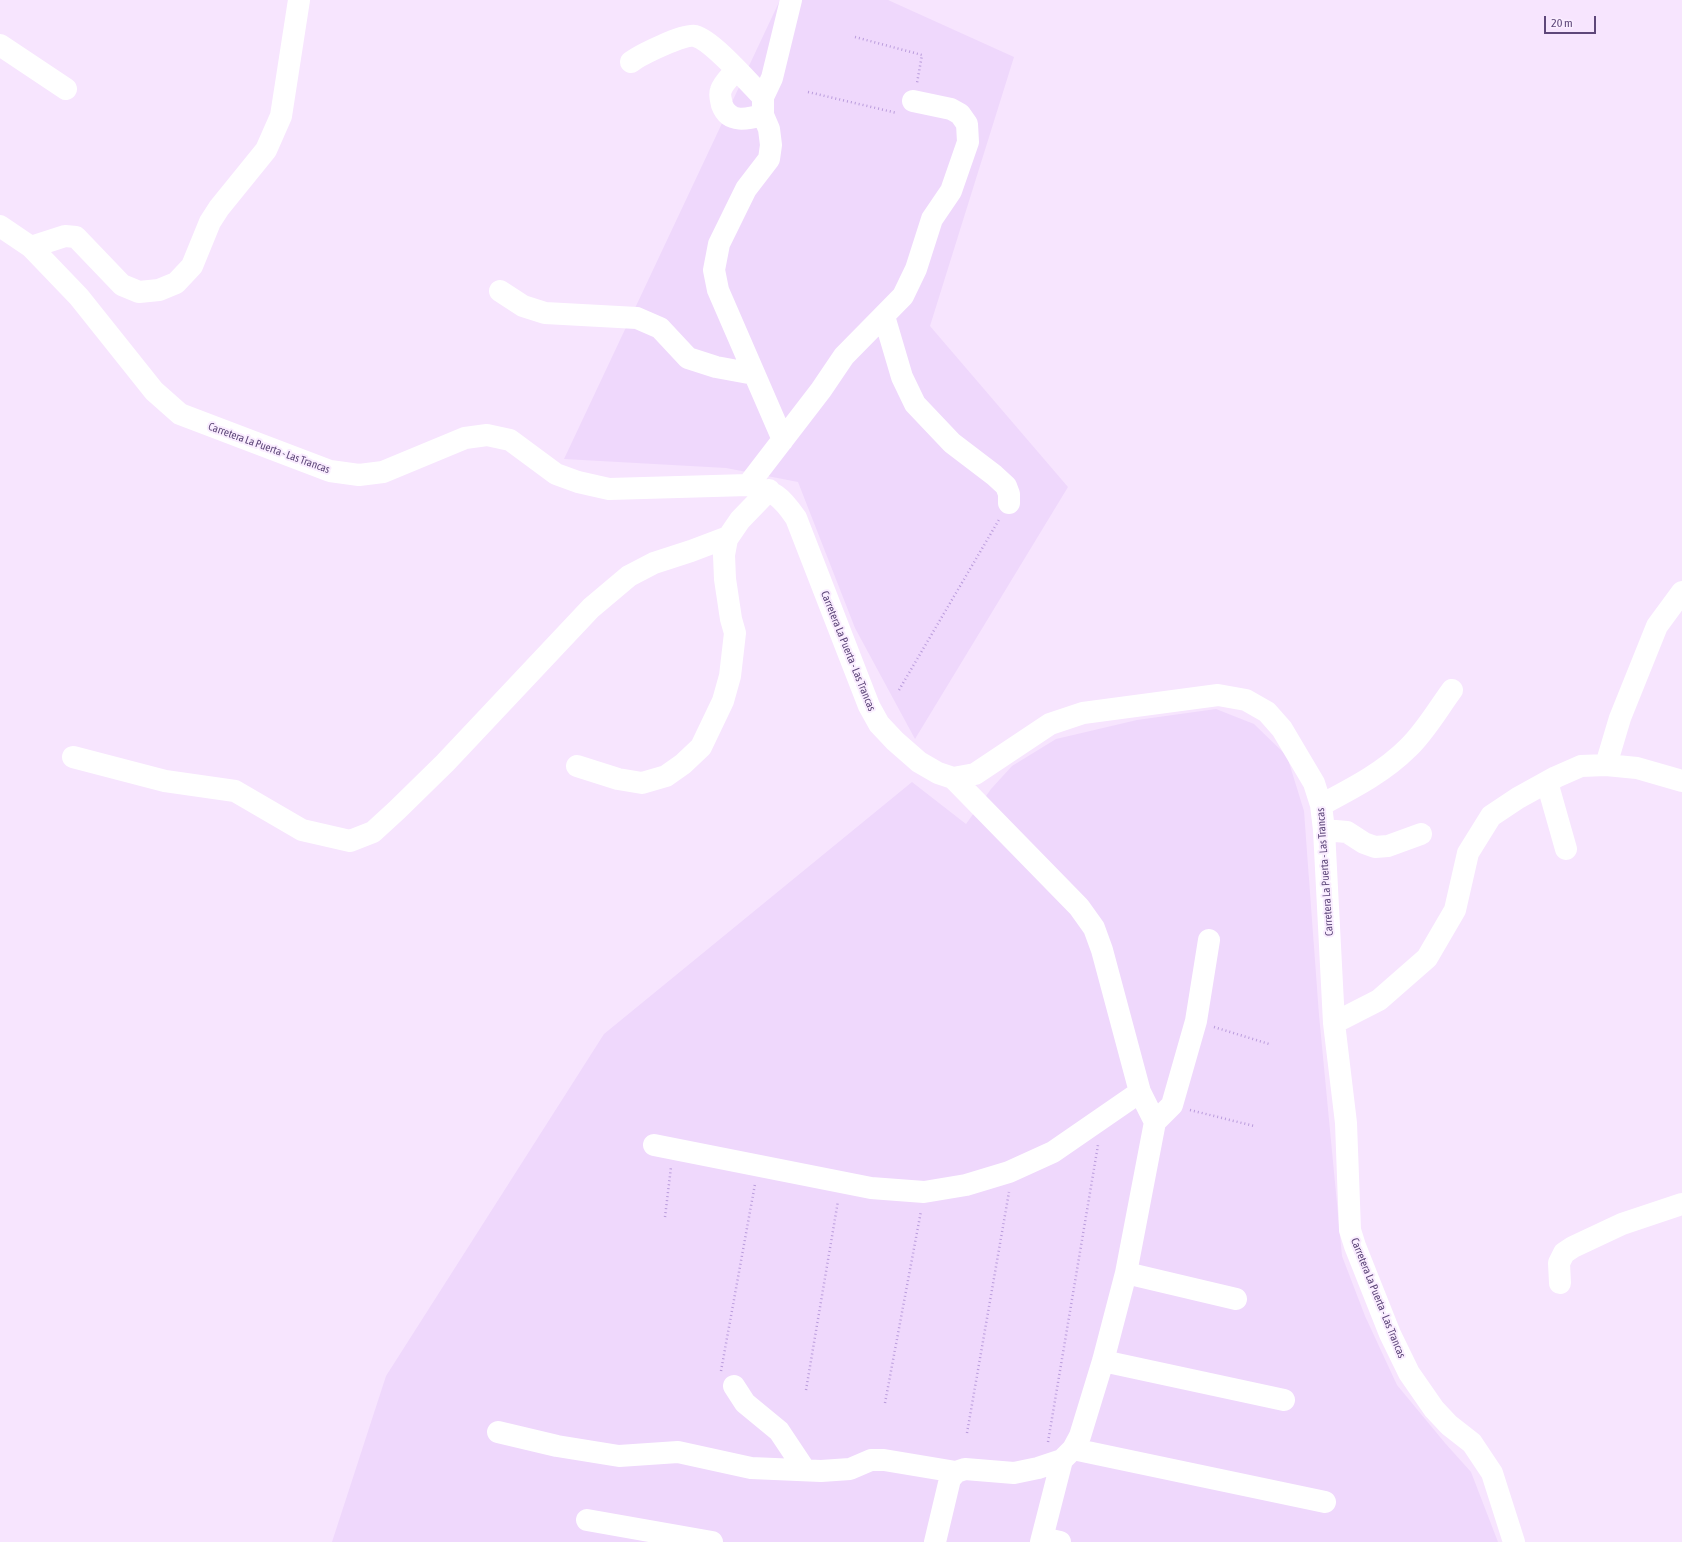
<!DOCTYPE html>
<style>
body{margin:0}
#map{position:relative;width:1682px;height:1542px;overflow:hidden;background:#f7e5fe;font-family:"Asap Condensed",sans-serif}
canvas{display:block}
.scale{position:absolute;left:1544px;top:16px;width:52px;height:18px;box-sizing:border-box;border:2px solid #5e477a;border-top:0;padding-left:5px;font-size:12px;line-height:14px;white-space:nowrap;color:#5e477a;-webkit-text-stroke:3px #faedff;paint-order:stroke}
</style>
<div id="map">
<canvas width="1682" height="1542"></canvas>
<div class="scale">20 m</div>
</div>
<script>
const context = document.querySelector('canvas').getContext('2d');
context.lineJoin = 'round';
function fill(path, color) {
  context.fillStyle = color;
  context.fill(path, 'evenodd');
}
function trace(path, color, width, dash) {
  context.strokeStyle = color;
  context.lineWidth = width;
  context.lineCap = dash ? 'butt' : 'round';
  context.setLineDash(dash || []);
  context.stroke(path);
}
function write(font, color, halo, rows, align = 'center') {
  context.font = font + ' "Asap Condensed",sans-serif';
  context.lineWidth = 4;
  context.setLineDash([]);
  context.textBaseline = 'middle';
  context.strokeStyle = halo;
  context.fillStyle = color;
  for (const [text, x, y, turn = 0] of rows) {
    context.save();
    context.translate(x, y);
    context.rotate((+turn || 0) * Math.PI / 180);
    context.textAlign = isNaN(turn) ? turn : align;
    if (halo) context.strokeText(text, 0, 0);
    context.fillText(text, 0, 0);
    context.restore();
  }
}
fill(new Path2D(`
 M780,0h108l126,57 -84,269 138,161 -153,252 -60,-111 -57,-146 -72,-14 -162,-9z
 M1216,709l38,15 33,32 17,55 15,204 23,241 23,60 32,69 48,58 26,29 27,70h-1166l54,-166 218,-342 308,-252 54,42 25,-35 21,-23 44,-27 81,-19z`), '#efd8fc');
trace(new Path2D(`
 M855,37l67,18 -5,28
 M808,92l89,21
 M899,690l101,-172
 M1214,1027l55,17
 M1190,1110l64,16
 M665,1217l6,-50
 M721,1371l34,-187
 M806,1390l32,-189
 M885,1403l36,-192
 M967,1433l42,-241
 M1048,1442l50,-297`), '#ba9cdc', 2.5, [1, 3]);
trace(new Path2D(`
 M0,45l66,44
 M631,62c9,-7 54,-29 64,-26 17,4 55,48 68,61
 M736,70c-4,5 -13,13 -15,20 -2,5 0,10 1,15 7,19 26,14 41,10
 M0,226l31,21 48,50 75,94 26,23 150,57 29,4 24,-3 82,-34 22,-3 23,5 46,34 22,8 31,7 139,-4c27,7 32,10 48,33l73,188 10,18 16,17 24,21 19,11 15,5 22,-4 75,-50 33,-11 135,-18 28,5 21,12 15,17 32,54 7,22 3,25 10,193 12,100 4,107 5,16 35,88 19,39 25,36 15,16 23,18 20,30 22,69
 M31,247l34,-11 11,1 46,48 17,7 20,-2 17,-7 16,-17 18,-44 9,-14 47,-58 15,-34 18,-116
 M500,291l23,15 22,7 92,5 23,10 28,30 28,9 38,7
 M884,316l18,61 13,27 37,39 42,32 12,11 3,8v9
 M783,440l-65,-150 -4,-20 5,-26 27,-55 23,-30 2,-14 -2,-16 -6,-14v-18l9,-19 19,-78
 M748,485l73,-95 23,-34 59,-60 13,-27 16,-50 19,-28 17,-49 -1,-18 -7,-10 -9,-5 -38,-8
 M73,757l92,24 70,10 67,39 48,11 23,-9 24,-22 48,-47 146,-155 38,-32 25,-13 37,-12 37,-14
 M1606,765l31,3 45,13
 M577,766l41,13 24,4 24,-7 17,-12 18,-17 22,-46 7,-25 5,-43 -4,-14 -6,-40 -1,-24 3,-16 13,-19 29,-30
 M1547,782l19,67
 M1321,805c30,-16 62,-32 87,-57 17,-16 30,-39 44,-58
 M1324,830l23,2 17,11 11,4 13,-1 33,-12
 M1334,1023l45,-23 48,-42 28,-48 13,-57 23,-37 27,-18 38,-21 25,-11 25,-1 14,-47 37,-92 25,-34
 M1155,1122l17,-17 24,-84 13,-81
 M654,1145l217,43 53,4 42,-7 43,-13 44,-20 87,-60
 M1126,1273l110,26
 M1560,1283l-1,-20 5,-10 9,-6 49,-23 60,-20
 M1103,1361l181,39
 M734,1386l11,17 34,28 26,39
 M498,1432l59,14 62,10 59,-4 73,16 70,3 29,-2 21,-9h13l72,12
 M1073,1449l252,53
 M587,1520l125,22
 M1042,1538l18,4
 M935,1542l15,-63 6,-7 9,-3 49,4 24,-5 24,-8 11,-11 7,-13 23,-75 23,-88 29,-151 -15,-30 -38,-142 -8,-22 -15,-21 -126,-129
 M1041,1542l21,-82`), '#fff', 22);
write('11px', '#5e477a', '#faedff', [
 ["Carretera La Puerta - Las Trancas",269,448,20],
 ["Carretera La Puerta - Las Trancas",848,651,68],
 ["Carretera La Puerta - Las Trancas",1325,872,-94],
 ["Carretera La Puerta - Las Trancas",1378,1298,68]
]);
</script>
